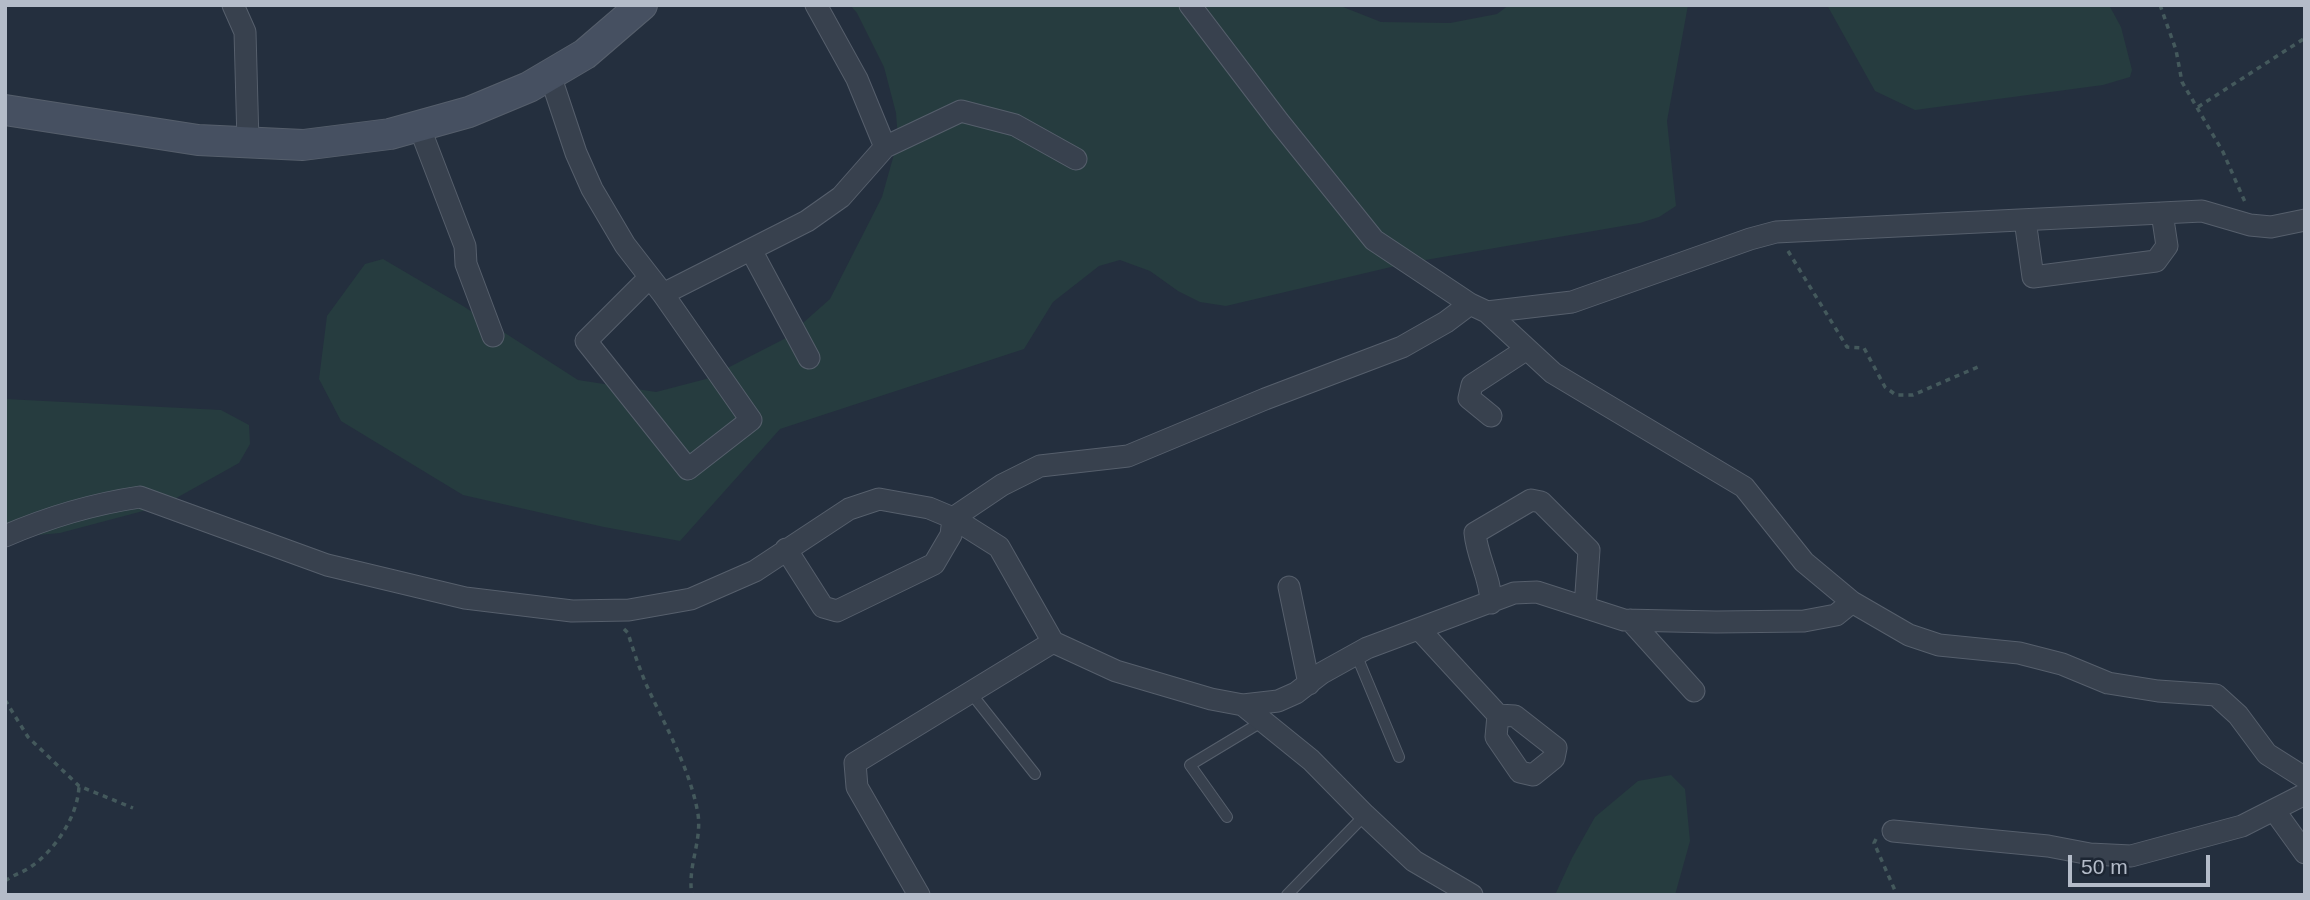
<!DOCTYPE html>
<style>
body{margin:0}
#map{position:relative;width:2310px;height:900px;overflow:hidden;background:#242f3e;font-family:Arial,sans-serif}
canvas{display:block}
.frame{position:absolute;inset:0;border:7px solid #b4bcc9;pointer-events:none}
.scale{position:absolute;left:2068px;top:855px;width:142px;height:32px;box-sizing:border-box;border:4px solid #b4bcc9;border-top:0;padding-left:9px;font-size:21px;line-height:24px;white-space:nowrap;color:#b4bcc9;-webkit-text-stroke:5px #1d2633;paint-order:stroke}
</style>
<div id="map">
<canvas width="2310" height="900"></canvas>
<div class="frame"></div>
<div class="scale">50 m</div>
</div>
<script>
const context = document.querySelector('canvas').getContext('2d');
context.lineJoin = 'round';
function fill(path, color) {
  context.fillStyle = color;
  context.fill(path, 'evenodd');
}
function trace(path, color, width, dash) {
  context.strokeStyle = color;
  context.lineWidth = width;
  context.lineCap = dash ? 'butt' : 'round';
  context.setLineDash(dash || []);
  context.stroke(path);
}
fill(new Path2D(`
 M850,5h488l43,17 69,1 47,-9 12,-9h179l-21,116 9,85 -17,11 -19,6 -232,40 -182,43 -26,-4 -22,-11 -28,-20 -30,-11 -21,6 -46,36 -29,47 -244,80 -100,112 -76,-14 -141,-32 -122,-74 -22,-42 8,-63 38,-52 18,-5 80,47 115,74 78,12 50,-13 80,-41 44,-39 52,-102 16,-57 -2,-27 -12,-46 -27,-54z
 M1827,5h282l12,22 11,43 -2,7 -27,8 -188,25 -40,-19z
 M5,399l216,11 28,15 1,19 -11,19 -77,43 -102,27 -55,5z
 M1671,775l14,14 5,52 -15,54h-120l17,-37 23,-41 43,-36z`), '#263c3f');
const lane = new Path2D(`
 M1356,654l43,103
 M970,692l65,82
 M1227,817l-37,-52 73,-44
 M1287,895l78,-80`);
const street = new Path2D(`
 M233,5l12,27 3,110
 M816,5l41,74 28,68
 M1190,5l89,117 95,118 96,64 17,8 66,61 191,114 60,75 48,40 57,33 30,10 80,8 43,11 46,19 50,8 58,4 22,20 29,39 38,24
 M550,75l26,78 16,36 33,56 38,49 88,126 -63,49 -102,-128 63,-63
 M419,126l46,120 1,18 27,72
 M2025,220l8,57 123,-16 11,-15 -5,-33
 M751,250l58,108
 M663,294l144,-73 34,-24 44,-50 76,-36 54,14 61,34
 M1487,312l85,-10 178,-63 26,-7 426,-21 48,14 21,2 34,-7
 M1491,416l-22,-18 3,-13 55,-36
 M5,536c44,-19 88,-32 135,-39l187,68 138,33 107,13 57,-1 62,-11 64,-28 94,-62 30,-10 50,9 24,10 46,29 54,95 63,29 95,28 32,6 35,-4 18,-8 26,-20 45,-25 147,-55 23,-1 87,28 92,2 88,-1 32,-6 16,-13
 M786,549l37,58 14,4 97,-47 17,-29 2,-17 49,-33 38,-19 88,-10 137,-57 137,-52 44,-25 24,-18
 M1289,587l20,97
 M1491,603c0,-24 -14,-46 -16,-70l56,-33 10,2 48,48 -4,57
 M1630,620l64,71
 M1419,629l79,86 17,1 41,32 -2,10 -21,17 -13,-3 -24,-35 2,-22
 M1243,705l68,55 54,55 49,46 58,34
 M2274,810l31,43
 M1893,831l155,15 42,8 41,2 111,-30 63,-32
 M919,895l-62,-108 -2,-24 198,-121`);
const secondary = new Path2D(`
 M5,110l193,30 105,5 87,-11 79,-22 60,-25 56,-33 57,-49`);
trace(lane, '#565f6c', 12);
trace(street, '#565f6c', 23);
trace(secondary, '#565f6c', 32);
trace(new Path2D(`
 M2160,5l16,45 6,32 41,70 22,50
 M2198,107l107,-69
 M1788,251l59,96 17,1 21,39 11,8h17l67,-29
 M624,629l4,4c5,17 11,34 18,51 19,42 44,84 52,130 4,28 -11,53 -6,81
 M5,700l23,37 51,49 54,22
 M1876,839l-2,4 23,52
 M5,881c8,-6 16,-8 24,-13 26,-17 49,-52 50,-82`), '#44595c', 3.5, [5, 5]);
trace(lane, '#38414e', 10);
trace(street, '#38414e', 21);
trace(secondary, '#465061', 30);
</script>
